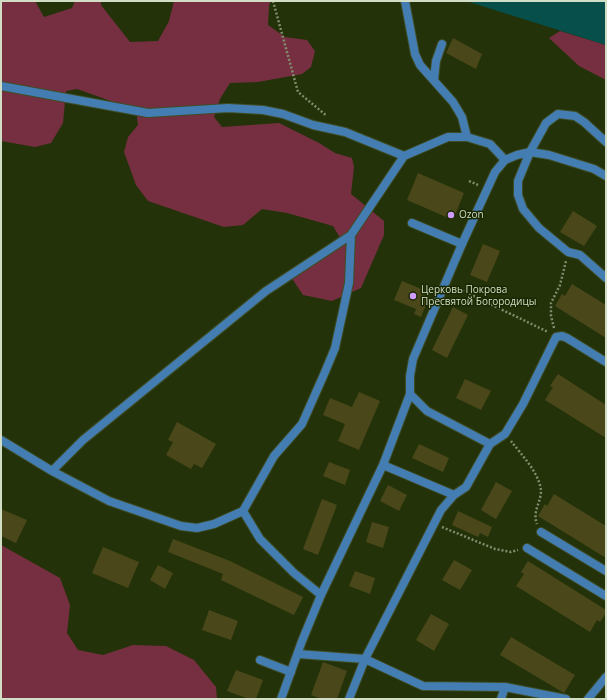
<!DOCTYPE html>
<meta charset="utf-8">
<style>
body{margin:0}
#map{position:relative;width:607px;height:700px;overflow:hidden;background:#233208;font-family:"Open Sans",sans-serif}
canvas{display:block}
.frame{position:absolute;inset:0;border:2px solid #d2ddc6;pointer-events:none}
</style>
<div id="map">
<canvas width="607" height="700"></canvas>
<div class="frame"></div>
</div>
<script>
const context = document.querySelector('canvas').getContext('2d');
context.lineJoin = 'round';
function fill(path, color) {
  context.fillStyle = color;
  context.fill(path, 'evenodd');
}
function trace(path, color, width, dash) {
  context.strokeStyle = color;
  context.lineWidth = width;
  context.lineCap = dash ? 'butt' : 'round';
  context.setLineDash(dash || []);
  context.stroke(path);
}
function write(font, color, halo, rows, align = 'center') {
  context.font = font + ' "Open Sans",sans-serif';
  context.lineWidth = 3;
  context.setLineDash([]);
  context.textBaseline = 'middle';
  context.strokeStyle = halo;
  context.fillStyle = color;
  for (const [text, x, y, turn = 0] of rows) {
    context.save();
    context.translate(x, y);
    context.rotate((+turn || 0) * Math.PI / 180);
    context.textAlign = isNaN(turn) ? turn : align;
    if (halo) context.strokeText(text, 0, 0);
    context.fillText(text, 0, 0);
    context.restore();
  }
}
fill(new Path2D(`
 M1,1h34l9,16 28,-9 3,-7h26v4l29,37 28,-1 11,-20 5,-20h97l-2,4 -1,20 17,12 22,3 8,11 -4,16 -9,7 -44,8 -28,1 -10,16 -6,18 8,10 57,-4 40,20 16,10 17,5 2,9 -3,27 33,27v14l-23,53 -29,13 -29,-6 -12,-18 51,-36 -9,-15 -46,-13 -25,-4 -19,16 -19,2 -76,-26 -12,-16 -12,-33 4,-15 10,-12 -2,-15 -59,-21 -11,2 -3,32 -12,20 -16,4 -34,-6z
 M560,31l46,14v35l-27,-14 -30,-28z
 M1,545l59,33 10,27 -3,28 11,17 25,5 30,-10 33,1 28,14 22,27 1,12h-216z`), '#762f40');
fill(new Path2D(`
 M466,1h140v44z`), '#074f4a');
fill(new Path2D(`
 M453,38l29,16 -6,15 -30,-16z
 M418,173l46,20 -11,27 -46,-20z
 M573,211l24,15 -13,20 -24,-14z
 M483,244l17,7 -13,31 -17,-7z
 M402,281l29,12 -10,24 -7,-3 2,-5 -22,-9z
 M572,284l34,21v33l-51,-32 7,-12 3,2z
 M453,307l15,8 -21,43 -15,-8z
 M558,374l48,31v33l-61,-38 8,-13 -3,-1z
 M465,379l26,12 -10,19 -25,-12z
 M359,392l21,9 -21,49 -21,-9 7,-17 -22,-9 7,-17 22,9z
 M177,422l39,22 -14,24 -8,-4 -3,5 -25,-14 7,-13 -5,-2z
 M419,444l30,14 -6,14 -31,-14z
 M329,462l21,8 -5,15 -22,-9z
 M496,482l16,9 -16,28 -15,-9z
 M388,485l19,10 -8,16 -19,-10z
 M554,494l52,32v32l-68,-42 7,-12 2,2z
 M322,499l15,6 -19,50 -15,-6z
 M1,509l26,11 -11,23 -15,-7z
 M458,511l34,16 -4,10 -8,-4 -2,4 -26,-12z
 M372,522l17,5 -6,21 -17,-6z
 M173,539l57,22 73,36 -9,18 -73,-35 2,-6 -55,-22z
 M103,547l36,15 -11,26 -36,-15z
 M454,560l18,10 -12,20 -18,-10z
 M528,561l78,49v3l-6,9 -3,-2 -7,12 -74,-46 8,-12 -3,-2z
 M158,565l15,8 -8,16 -15,-9z
 M355,571l20,7 -5,16 -21,-8z
 M209,610l29,11 -7,19 -29,-10z
 M431,614l18,10 -15,27 -18,-11z
 M511,637l64,38 -11,18 -64,-38z
 M323,662l24,9 -10,28h-16l-10,-4z
 M236,670l27,10 -7,19h-7l-22,-8z`), '#4a481a');
const service = new Path2D(`
 M405,1l10,53 5,11 33,37 9,15 5,20
 M434,80l2,-19 6,-17
 M1,86l147,27 80,-5 35,2 20,4 30,11 32,7 59,24 44,-19h19l23,7 15,16
 M412,223l50,21
 M1,440l51,31 57,30 72,25 16,2 17,-4 29,-13 31,-55 28,-32 23,-52 10,-24 14,-65 2,-48
 M52,471l31,-31 183,-149 85,-56 53,-79
 M243,511l17,28 34,34 27,22
 M541,532l65,39
 M527,548l79,48
 M260,660l31,12`);
const minor = new Path2D(`
 M606,142l-22,-20 -9,-6 -17,-2 -12,9 -16,29 -12,29v14l5,14 16,19 29,24 12,3 26,23
 M410,394l17,17 63,33
 M383,465l71,30
 M298,654l67,5 58,27 82,1 61,12
 M281,699l21,-58 19,-46 62,-130 27,-71v-18l3,-17 49,-115 33,-72 10,-12 12,-5 13,-3 19,3 45,14 12,7
 M349,699l16,-40 76,-149 13,-15 12,-8 24,-43 15,-10 18,-30 33,-67 6,-1 5,2 39,24
 M501,699l4,-12
 M588,699l18,-22`);
trace(service, '#3f4d26', 10);
trace(minor, '#3f4d26', 10);
trace(new Path2D(`
 M273,1l25,91 29,24
 M469,181l9,4
 M455,287l93,45
 M554,328l-3,-12v-13l9,-18 6,-24
 M511,441c10,13 29,33 30,50 0,11 -9,21 -4,33
 M442,527l53,22 16,3 7,-2`), '#808d6e', 2.5, [2, 2]);
trace(service, '#447db1', 8);
trace(minor, '#447db1', 8);
for (const [x, y, r, color] of [
 [451,215,4,"#d09dff"],
 [413,296,4,"#d09dff"]
]) {
  const dot = new Path2D();
  dot.arc(x, y, r, 0, 2 * Math.PI);
  context.fillStyle = color;
  context.fill(dot);
  trace(dot, '#192800', 1.5);
}
write('10px', '#d2ddc6', '#192800', [
 ["Ozon",459,215],
 ["Церковь Покрова",421,290],
 ["Пресвятой Богородицы",421,302]
], 'left');
</script>
